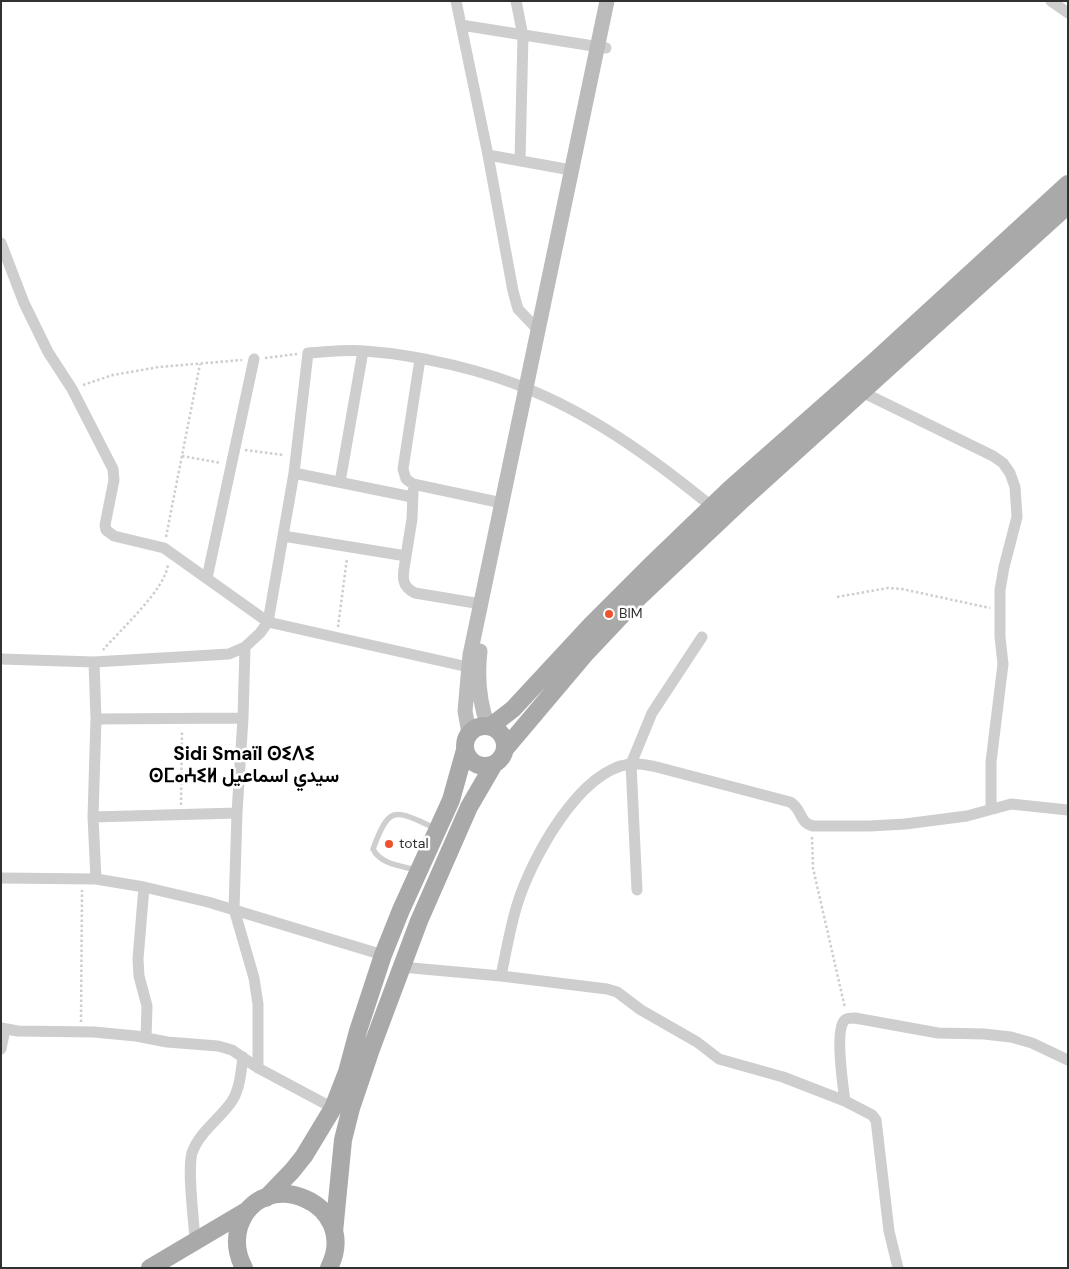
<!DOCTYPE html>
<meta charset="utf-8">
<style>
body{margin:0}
#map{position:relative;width:1069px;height:1269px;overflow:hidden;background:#fff;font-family:"DM Sans",sans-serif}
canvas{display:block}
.frame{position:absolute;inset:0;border:2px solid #313131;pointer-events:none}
</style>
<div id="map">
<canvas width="1069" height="1269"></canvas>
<div class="frame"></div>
</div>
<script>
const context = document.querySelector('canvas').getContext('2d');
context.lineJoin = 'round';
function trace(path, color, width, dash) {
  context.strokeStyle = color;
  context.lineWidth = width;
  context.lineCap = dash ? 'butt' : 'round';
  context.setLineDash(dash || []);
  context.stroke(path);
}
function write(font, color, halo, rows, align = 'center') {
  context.font = font + ' "DM Sans",Vazirmatn,"Noto Sans Tifinagh",sans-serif';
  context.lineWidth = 5;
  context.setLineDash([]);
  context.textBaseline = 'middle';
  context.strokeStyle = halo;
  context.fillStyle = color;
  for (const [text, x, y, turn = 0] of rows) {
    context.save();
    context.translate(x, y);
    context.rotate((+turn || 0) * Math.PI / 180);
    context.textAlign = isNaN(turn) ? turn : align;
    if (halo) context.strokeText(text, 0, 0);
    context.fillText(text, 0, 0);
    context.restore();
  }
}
trace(new Path2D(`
 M265,358l32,-4
 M83,385l30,-10 46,-8 83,-7
 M245,450l39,5
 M182,456l39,7
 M166,537l34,-173
 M837,597l51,-9 14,1 88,19
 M338,627l9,-69
 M103,650c17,-20 63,-61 65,-86
 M181,805l1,-75
 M812,837l1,31 32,140
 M81,1022l1,-132`), '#cecece', 2.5, [2.5, 2.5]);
trace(new Path2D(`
 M416,870c-15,-4 -36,-6 -43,-21 17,-45 21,-39 62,-21`), '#cecece', 5.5);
trace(new Path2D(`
 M456,1l32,154 25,136 5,18 20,21
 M516,1l7,35 -3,124
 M1051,1l17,12
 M461,25l145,23
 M488,155l83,15
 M1,243l23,60 24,49 24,37 41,80 1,11 -9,45 1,5 8,6 50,12 104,74 200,45
 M420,359l-17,110 3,10 7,5 89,19
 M862,392l131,64 10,7 7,10 5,14 2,30 -13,50 -4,23v47l3,27 -12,98v46
 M294,473l118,24
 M340,482l23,-131
 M283,536l123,20c-2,16 -8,29 9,37l66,11
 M406,556l6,-37 1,-28
 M207,578l47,-219
 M1,659l93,3 135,-8 16,-7 15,-14 8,-11 26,-149 14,-120c19,-1 39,-4 57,-2 53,4 121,19 170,41 66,28 126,73 181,118
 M94,662l2,57 -3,98 3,62
 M96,719l147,-1
 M237,813l-3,96 20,69 4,26v64
 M93,817l144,-4 6,-95 2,-71
 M1,878l95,1 48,8 64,15 175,53
 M144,887l-6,72 1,17 8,30 -1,32
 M637,890l-6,-126 21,-51 50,-76
 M401,967l100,9 106,13 10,3 24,18 56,32 22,17 64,18 62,24 27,14 4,5 13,111 9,37
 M501,976c5,-24 9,-48 16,-71 14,-45 61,-134 113,-141 7,-1 16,1 23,2l137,36c12,6 9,21 23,24h57l35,-2 62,-8 44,-12 57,6
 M1,1028l17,3 76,1 42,4 31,6 51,4 14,4 26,18 75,40
 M1,1049l4,-20
 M845,1101c-2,-15 -10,-69 -1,-80 2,-3 7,-3 11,-3l83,15 46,1 27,3 21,6 36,17
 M195,1241c-1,-22 -8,-69 -3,-88 7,-21 28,-34 40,-52 8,-12 9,-30 11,-44`), '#cecece', 11);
trace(new Path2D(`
 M480,651c-3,26 -1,51 8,75
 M469,733l-4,-22 5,-56 137,-654`), '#bbb', 15);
trace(new Path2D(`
 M465 746a20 20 0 1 1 40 0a20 20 0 1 1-40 0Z
 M491,726l22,-17 78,-84 60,-60 79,-76 145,-128 193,-177
 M505,749l81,-96 50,-53 105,-99 327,-296
 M266,1198l26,-27 12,-15 29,-48 14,-36 11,-41 25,-76 18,-45 50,-110 14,-50
 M334,1232l9,-92 8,-32 20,-59 48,-128 50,-114 25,-43
 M150,1268l98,-58
 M244,1268c-7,-13 -9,-27 -5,-41 21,-65 123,-25 90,41`), '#a9a9a9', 18);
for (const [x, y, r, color] of [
 [609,614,5,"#ee532e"],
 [389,844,5,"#ee532e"]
]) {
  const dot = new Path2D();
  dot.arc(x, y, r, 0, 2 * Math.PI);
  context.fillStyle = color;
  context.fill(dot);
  trace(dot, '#fff', 2);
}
write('14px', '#313131', '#fff', [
 ["BIM",619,614],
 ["total",399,844]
], 'left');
write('bold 19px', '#000', '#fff', [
 ["Sidi Smaïl ⵙⵉⴷⵉ",244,755],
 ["ⵙⵎⴰⵄⵉⵍ سيدي اسماعيل",244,777]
]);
</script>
